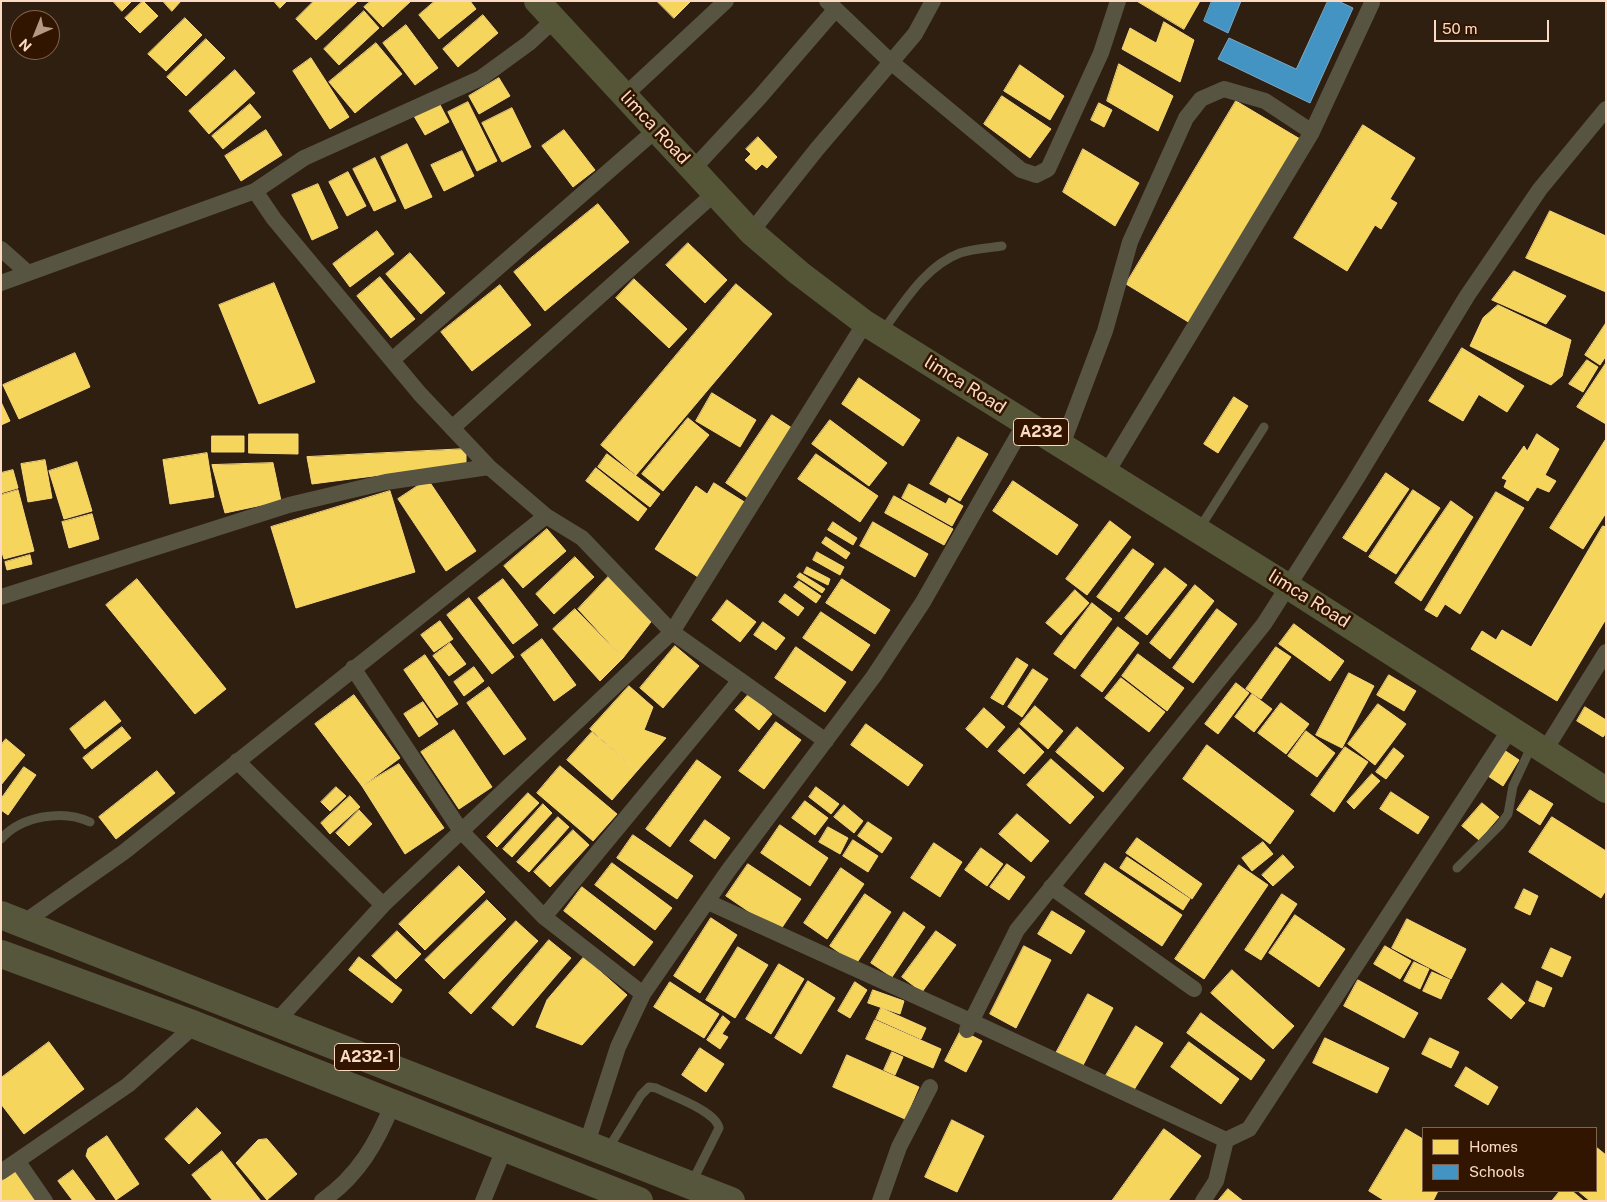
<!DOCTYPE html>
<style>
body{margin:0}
#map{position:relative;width:1607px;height:1202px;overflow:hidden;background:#2f1f10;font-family:"Public Sans",sans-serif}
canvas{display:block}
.frame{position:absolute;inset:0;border:2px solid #fcdbc2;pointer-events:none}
.legend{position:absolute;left:1422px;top:1127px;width:175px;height:65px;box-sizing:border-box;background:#311500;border:1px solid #82644e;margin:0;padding:6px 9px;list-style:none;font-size:15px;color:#fcdbc2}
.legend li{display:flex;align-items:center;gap:10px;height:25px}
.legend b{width:25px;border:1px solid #82644e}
.north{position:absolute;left:10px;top:10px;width:50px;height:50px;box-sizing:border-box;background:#311500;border:1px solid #82644e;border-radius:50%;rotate:224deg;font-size:14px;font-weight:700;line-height:20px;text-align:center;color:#fcdbc2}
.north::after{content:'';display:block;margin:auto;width:18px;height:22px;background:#b49984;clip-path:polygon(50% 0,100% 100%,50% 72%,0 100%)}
.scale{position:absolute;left:1434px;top:20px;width:115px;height:22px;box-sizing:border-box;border:2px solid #fcdbc2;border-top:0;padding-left:6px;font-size:15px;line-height:18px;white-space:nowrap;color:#fcdbc2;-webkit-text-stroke:4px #311500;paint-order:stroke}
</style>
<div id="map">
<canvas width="1607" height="1202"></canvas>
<div class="frame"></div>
<ul class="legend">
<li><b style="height:14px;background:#f6d55c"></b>Homes</li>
<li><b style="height:14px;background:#4393c3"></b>Schools</li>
</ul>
<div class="north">N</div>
<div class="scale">50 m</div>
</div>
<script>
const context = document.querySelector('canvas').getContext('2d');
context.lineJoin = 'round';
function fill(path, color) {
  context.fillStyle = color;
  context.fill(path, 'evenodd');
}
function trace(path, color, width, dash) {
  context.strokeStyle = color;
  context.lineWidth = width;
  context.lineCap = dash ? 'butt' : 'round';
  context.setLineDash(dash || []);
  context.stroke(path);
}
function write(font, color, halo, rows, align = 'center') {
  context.font = font + ' "Public Sans",sans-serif';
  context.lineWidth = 5;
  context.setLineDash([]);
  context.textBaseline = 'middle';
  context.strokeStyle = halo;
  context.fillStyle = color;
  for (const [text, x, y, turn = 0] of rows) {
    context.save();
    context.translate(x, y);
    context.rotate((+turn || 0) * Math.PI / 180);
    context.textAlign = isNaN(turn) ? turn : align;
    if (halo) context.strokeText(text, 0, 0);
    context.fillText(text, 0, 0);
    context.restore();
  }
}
const homes = new Path2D(`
 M113,1h19l-10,10z
 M143,1l15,15 -18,17 -15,-15z
 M163,1h18l-9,10z
 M274,1h13l-7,7z
 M314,1h44l-42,39 -20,-21z
 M371,1h40l-28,26 -19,-20z
 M435,1h35l6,8 -37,30 -20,-24z
 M657,1h34l-17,17z
 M1137,1h63l-16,28z
 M364,11l15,17 -40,37 -15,-16z
 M483,15l15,18 -40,34 -15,-18z
 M185,18l17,17 -36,36 -18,-17z
 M1164,22l30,18 -14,42 -58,-33 8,-21 26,15z
 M406,25l32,43 -23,17 -32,-42z
 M206,39l19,19 -39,38 -19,-19z
 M376,43l26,31 -47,39 -26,-31z
 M311,58l38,59 -19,12 -37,-58z
 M1119,64l54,32 -15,35 -51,-30z
 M1020,65l44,31 -14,24 -46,-29z
 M235,70l20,23 -46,41 -20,-23z
 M499,78l11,18 -31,18 -10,-18z
 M1002,96l49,33 -21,29 -46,-34z
 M1236,101l64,38 -110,184 -64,-39z
 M468,102l29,59 -20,10 -29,-59z
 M439,103l10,19 -24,13 -11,-19z
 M1099,103l13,7 -8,17 -13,-7z
 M250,104l11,13 -38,32 -11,-13z
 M512,108l19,39 -29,15 -20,-39z
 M1363,125l52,33 -25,41 7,4 -16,26 -6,-4 -28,46 -53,-33z
 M266,130l16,25 -41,26 -16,-25z
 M564,130l31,40 -22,17 -31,-41z
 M758,137l19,20 -10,11 -5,-4 -6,6 -11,-10 6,-6 -5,-5z
 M407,144l25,53 -27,12 -24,-52z
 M1083,149l56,34 -24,43 -52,-34z
 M462,151l12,25 -30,15 -13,-26z
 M375,158l21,43 -22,10 -21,-42z
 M348,172l18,34 -19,10 -18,-34z
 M318,184l20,44 -26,12 -20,-45z
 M598,204l31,38 -84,69 -31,-39z
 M1550,211l56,25v56l-80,-34z
 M377,231l17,23 -44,33 -17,-23z
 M688,243l39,37 -22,23 -39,-38z
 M410,253l35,40 -24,21 -35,-40z
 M1514,271l52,25 -20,28 -54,-24z
 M380,277l35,42 -24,19 -34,-42z
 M634,279l53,50 -18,19 -53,-50z
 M274,283l41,99 -56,22 -40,-99z
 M736,284l36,30 -136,161 -35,-30z
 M500,285l31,40 -59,46 -31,-39z
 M1498,305l73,35 -9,36 -11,9 -81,-39 13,-28z
 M1606,323v33l-6,9 -15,-10z
 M1462,348l62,38 -17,26 -61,-38z
 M75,353l15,34 -71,32 -16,-34z
 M1587,360l11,7 -15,25 -14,-8z
 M1606,363v61l-29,-17z
 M1446,374l33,20 -16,27 -34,-20z
 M859,378l61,42 -17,26 -61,-42z
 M712,393l44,27 -16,27 -44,-26z
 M1234,397l14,9 -30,47 -14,-9z
 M1,402l9,19 -9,4z
 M772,415l23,15 -47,68 -22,-15z
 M688,418l21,17 -46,56 -21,-17z
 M830,420l57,43 -18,23 -57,-42z
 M249,434h49v20l-49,-1z
 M1537,434l22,15 -14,26 11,6 -7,11 -12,-5 -9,14 -24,-14 3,-7 -5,-2 22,-32 3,5z
 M212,436h32v16h-32z
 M958,437l30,17 -28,47 -30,-17z
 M1606,439v74l-23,36 -33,-21z
 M466,449v15l-154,20 -5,-27z
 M207,453l7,44 -44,7 -7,-44z
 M607,454l53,40 -10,13 -52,-40z
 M816,454l62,42 -18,26 -62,-43z
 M45,460l7,38 -24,4 -7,-38z
 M77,462l15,49 -28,8 -15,-48z
 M273,463l8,38 -56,12 -13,-48z
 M596,468l51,41 -9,12 -52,-40z
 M13,470l5,18 -17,5v-20z
 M1386,473l23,16 -43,63 -23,-14z
 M1013,481l65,44 -21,30 -64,-44z
 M422,483l9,1 45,67 -30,20 -48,-72z
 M714,483l32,20 -48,74 -43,-28 41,-63 11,8z
 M909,484l37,20 3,-6 14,8 -11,20 -50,-28z
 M18,490l16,61 -30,8 -3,-10v-54z
 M1413,490l27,18 -44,66 -27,-17z
 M390,491l25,81 -119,36 -25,-81z
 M1496,492l28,16 -64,106 -15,-10 -8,13 -12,-7z
 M894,496l59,33 -9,16 -59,-32z
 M1451,501l22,16 -52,84 -26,-18z
 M92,514l7,25 -30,9 -7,-26z
 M1110,521l21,16 -44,58 -21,-16z
 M833,522l24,16 -4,7 -25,-15z
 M873,522l55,32 -13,23 -55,-31z
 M1603,526l3,1v92l-49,82 -86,-52 11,-18 14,9 6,-10 29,17z
 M547,529l19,22 -43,37 -19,-22z
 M826,537l24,16 -4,6 -24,-16z
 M1133,549l21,15 -35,48 -22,-15z
 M817,552l27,15 -4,8 -27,-15z
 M30,555l2,9 -25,6 -2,-8z
 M575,557l19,20 -40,37 -18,-20z
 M807,567l23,12 -2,6 -24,-12z
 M1165,568l22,17 -40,50 -22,-17z
 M800,573l25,16 -3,4 -25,-16z
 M609,576l45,42 -31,40 -45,-49z
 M137,579l89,110 -31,25 -89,-109z
 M503,579l35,46 -25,19 -35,-46z
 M842,579l48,31 -15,24 -49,-31z
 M799,581l22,15 -5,7 -22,-16z
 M1195,585l19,16 -44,58 -20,-16z
 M1075,590l14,13 -28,32 -15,-12z
 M785,594l19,14 -6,8 -19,-14z
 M469,598l45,59 -22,17 -45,-59z
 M727,600l29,22 -16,20 -28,-22z
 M1092,603l20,16 -37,50 -21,-15z
 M575,609l48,49 -23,23 -47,-52z
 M1217,609l20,15 -44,59 -20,-15z
 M821,612l49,33 -18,26 -49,-33z
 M440,621l13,18 -19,13 -13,-17z
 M763,622l22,16 -9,12 -22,-15z
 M1294,624l50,37 -14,20 -51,-37z
 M1118,627l21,16 -37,49 -21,-16z
 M542,639l34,46 -22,16 -33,-46z
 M450,643l16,21 -17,12 -16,-20z
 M675,646l24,20 -36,42 -23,-20z
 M796,647l50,35 -21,30 -50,-34z
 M1276,647l15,10 -30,42 -15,-10z
 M1138,654l46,34 -17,23 -45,-35z
 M425,655l33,49 -21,14 -33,-48z
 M1017,658l11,7 -25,40 -12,-7z
 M474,667l10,14 -20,15 -10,-14z
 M1033,669l15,10 -26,38 -14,-10z
 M1349,673l25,13 -32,62 -26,-13z
 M1389,675l27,16 -12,20 -27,-16z
 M1121,678l44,34 -16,20 -44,-34z
 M1236,683l13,10 -31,41 -13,-10z
 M629,686l24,21 -9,23 22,8 -29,33 -47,-42z
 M489,687l37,52 -22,16 -37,-52z
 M749,694l23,20 -13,16 -24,-20z
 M1252,694l20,15 -18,23 -19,-15z
 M354,695l46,63 -38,28 -47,-62z
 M105,701l16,20 -36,28 -15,-20z
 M423,702l15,22 -19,13 -15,-23z
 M1281,703l28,21 -23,30 -28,-21z
 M1378,704l28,20 -31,41 -27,-21z
 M1035,706l28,25 -15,18 -28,-25z
 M1585,707l21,13v13l-3,4 -26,-16z
 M984,708l21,19 -18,21 -21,-19z
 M776,722l25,18 -37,49 -25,-18z
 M866,724l57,41 -15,21 -57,-41z
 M122,727l9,11 -39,31 -9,-11z
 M1077,727l47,41 -21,24 -47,-40z
 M1019,728l25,24 -20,22 -26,-23z
 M454,730l38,57 -33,22 -38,-57z
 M1306,731l29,22 -18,24 -29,-21z
 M592,732l45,39 -25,29 -45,-40z
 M6,739l19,16 -24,30v-40z
 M1207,745l87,66 -24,33 -87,-65z
 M1345,747l23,15 -34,50 -23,-17z
 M1394,748l10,8 -18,23 -10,-7z
 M1504,750l15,10 -16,26 -15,-10z
 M1051,759l43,38 -24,27 -43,-39z
 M697,760l24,17 -51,70 -24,-18z
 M399,764l45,64 -39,26 -43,-68z
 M560,766l57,48 -24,27 -56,-48z
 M24,767l12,8 -28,40 -7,-5v-11z
 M157,771l18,22 -59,46 -17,-22z
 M1372,774l8,7 -26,28 -7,-7z
 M336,787l10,9 -16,15 -9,-9z
 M816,787l23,17 -8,10 -22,-17z
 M1530,790l23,14 -13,21 -23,-15z
 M1391,792l38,25 -11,17 -38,-25z
 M528,793l11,10 -42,44 -10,-10z
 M350,796l10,11 -30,27 -9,-11z
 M805,801l23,17 -13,17 -23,-17z
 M1482,803l17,14 -20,23 -17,-14z
 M543,804l9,9 -40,44 -9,-8z
 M844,805l19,16 -9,12 -20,-16z
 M359,810l13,14 -23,22 -13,-13z
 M1017,814l32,27 -18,21 -32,-28z
 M558,817l11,10 -40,45 -12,-10z
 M1552,817l54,34v39l-5,8 -72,-46z
 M705,820l25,18 -15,21 -25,-18z
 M868,822l24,16 -10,15 -24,-17z
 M780,825l48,33 -18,28 -49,-33z
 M828,827l20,11 -8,16 -21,-12z
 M573,830l16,15 -39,42 -16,-15z
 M633,835l60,41 -16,23 -60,-41z
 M1137,838l65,46 -10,15 -66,-46z
 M853,840l25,16 -10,16 -25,-16z
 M1263,842l10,12 -21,17 -10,-13z
 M934,843l28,19 -22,35 -29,-19z
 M981,848l22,16 -16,22 -22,-16z
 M1283,855l11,12 -21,19 -11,-11z
 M1127,857l63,42 -7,11 -63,-42z
 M612,863l60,45 -17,22 -60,-45z
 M1105,863l77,52 -20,31 -77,-52z
 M748,864l53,35 -22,33 -53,-36z
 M1007,864l18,13 -16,23 -19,-13z
 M1239,865l29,20 -64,94 -29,-20z
 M459,866l26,26 -60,58 -26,-26z
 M841,868l23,16 -37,55 -23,-16z
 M582,887l71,55 -19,24 -70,-55z
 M1524,889l14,7 -8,19 -15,-7z
 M865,894l26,18 -35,52 -26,-18z
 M1282,894l15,10 -36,56 -16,-10z
 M487,900l19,19 -62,60 -19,-19z
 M1052,911l33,20 -14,23 -33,-20z
 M904,912l21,15 -33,50 -21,-14z
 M1295,915l50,34 -26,38 -50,-34z
 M711,918l26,17 -37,58 -26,-17z
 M1407,919l59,30 -15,30 -59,-31z
 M516,921l22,20 -67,73 -22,-21z
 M397,931l24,23 -25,25 -24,-23z
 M936,931l20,14 -34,47 -20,-15z
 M549,940l22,18 -58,68 -21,-18z
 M1024,946l27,14 -35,68 -26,-14z
 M1385,946l26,15 -11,18 -26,-15z
 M738,947l30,18 -33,53 -29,-18z
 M1551,948l20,9 -9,20 -20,-9z
 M359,957l43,33 -10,13 -43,-33z
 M584,957l43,38 -45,50 -46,-18 11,-27z
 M1414,962l15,7 -9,20 -16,-8z
 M779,964l25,15 -33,55 -25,-15z
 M1232,970l62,56 -21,23 -62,-56z
 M1432,972l18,8 -9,19 -18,-8z
 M1358,980l60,33 -14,25 -60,-32z
 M808,981l27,17 -34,56 -26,-16z
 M1537,981l15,7 -8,19 -15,-6z
 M670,982l49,32 -15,24 -50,-31z
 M855,982l12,8 -17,28 -12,-7z
 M1502,983l23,20 -14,16 -23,-20z
 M873,990l31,11 -4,13 -32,-11z
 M1088,994l25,14 -32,61 -26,-14z
 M881,1008l45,20 -5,11 -45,-20z
 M1201,1013l64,47 -14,20 -64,-47z
 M723,1016l7,6 -8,12 6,3 -8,12 -13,-9z
 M875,1020l66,29 -8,19 -67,-29z
 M1136,1026l27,17 -31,50 -27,-16z
 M961,1030l21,11 -16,31 -21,-11z
 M1325,1038l64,30 -12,25 -64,-30z
 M1430,1038l29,14 -8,16 -29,-14z
 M49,1042l35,47 -60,45 -23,-30v-26z
 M1189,1042l50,37 -18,25 -50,-37z
 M700,1048l24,16 -18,28 -24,-17z
 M892,1052l11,5 -8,18 -11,-5z
 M847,1055l72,32 -14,32 -72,-32z
 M1466,1067l32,20 -10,18 -33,-19z
 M197,1108l24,25 -32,31 -24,-25z
 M952,1120l32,16 -27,56 -32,-15z
 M1164,1129l37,27 -33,45h-56z
 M1406,1129l17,10v52h15l-5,10h-48l-16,-10z
 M107,1136l32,48 -23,16 -30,-44 2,-7z
 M267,1139l30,35 -30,26 -31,-37 22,-23z
 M1596,1147l10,8v46h-16l-12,-10h18z
 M222,1151l39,50h-48l-21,-26z
 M73,1170l23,31h-23l-15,-20z
 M17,1171l21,30h-37v-20z
 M1228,1189l15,12h-25z
 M1560,1191h12l12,10h-32z`);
fill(homes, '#f6d55c');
trace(homes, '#f8d77b', 1);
const schools = new Path2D(`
 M1212,1h29l-13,32 -24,-12z
 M1328,1h10l15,7 -43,95 -92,-44 11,-21 67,31z`);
fill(schools, '#4393c3');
trace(schools, '#7aa9c3', 1);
trace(new Path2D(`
 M882,332c21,-28 43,-66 78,-79 12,-4 28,-5 42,-7
 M1199,529l65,-102
 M1,839c20,-23 62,-30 89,-17
 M1457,868l43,-43 8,-11 5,-28 19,-41
 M608,1149l33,-54 8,-8 7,1c16,8 60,23 63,40l-27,54`), '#575442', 9);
trace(new Path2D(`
 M827,1l64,61 130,108 15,5 12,-6 53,-116 17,-52
 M624,96l102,-95
 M693,169l66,-71 76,-88
 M255,191l19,28 146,175 69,73 57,49 36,22 90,94 154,109
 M751,232l66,-83 98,-115 18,-33
 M1,249l27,24
 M1,283l254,-92 49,-33 177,-80 48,-35 25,-23
 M392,360l265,-231
 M452,428l263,-235
 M1062,445l43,-114 25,-89 56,-124 15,-19 23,-10 41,12 47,31
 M1107,472l205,-340 60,-129
 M1,597l288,-92 97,-23 103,-15
 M353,668l108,163 83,86 99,77
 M1545,750l61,-98
 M237,761l146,144
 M1051,887l143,102
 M708,902l267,121 251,117 23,-11 262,-401
 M544,917l196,-237
 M23,923l101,-71 422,-336
 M276,1022l107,-117 289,-273 193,-309
 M967,1030l50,-100 247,-306 91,-143 112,-185 73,-107 66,-80
 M587,1143l31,-96 25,-53 85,-123 146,-195 49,-74 102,-179
 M18,1162l27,39
 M1,1172l127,-87 67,-60
 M322,1201c36,-25 55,-58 71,-98
 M483,1201l22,-54
 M880,1201l19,-54 31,-60
 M1203,1201l13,-20 10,-41`), '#575442', 16);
trace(new Path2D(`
 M537,1l214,231 48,41 66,50 424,264 317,203`), '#555538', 26);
trace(new Path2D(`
 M1,915l730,286
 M1,954l194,71 444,176`), '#55563b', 28);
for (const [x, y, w] of [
 [1041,432,55],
 [367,1057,65]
]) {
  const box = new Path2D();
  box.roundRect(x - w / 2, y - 13.5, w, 27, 4);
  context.fillStyle = '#311500';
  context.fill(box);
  trace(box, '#fcdbc2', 1);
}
write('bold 16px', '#fcdbc2', null, [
 ["A232",1041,432],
 ["A232-1",367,1057]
]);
write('18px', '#fcdbc2', '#311500', [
 ["limca Road",655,128,47],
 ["limca Road",965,385,32],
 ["limca Road",1309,599,32]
]);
</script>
